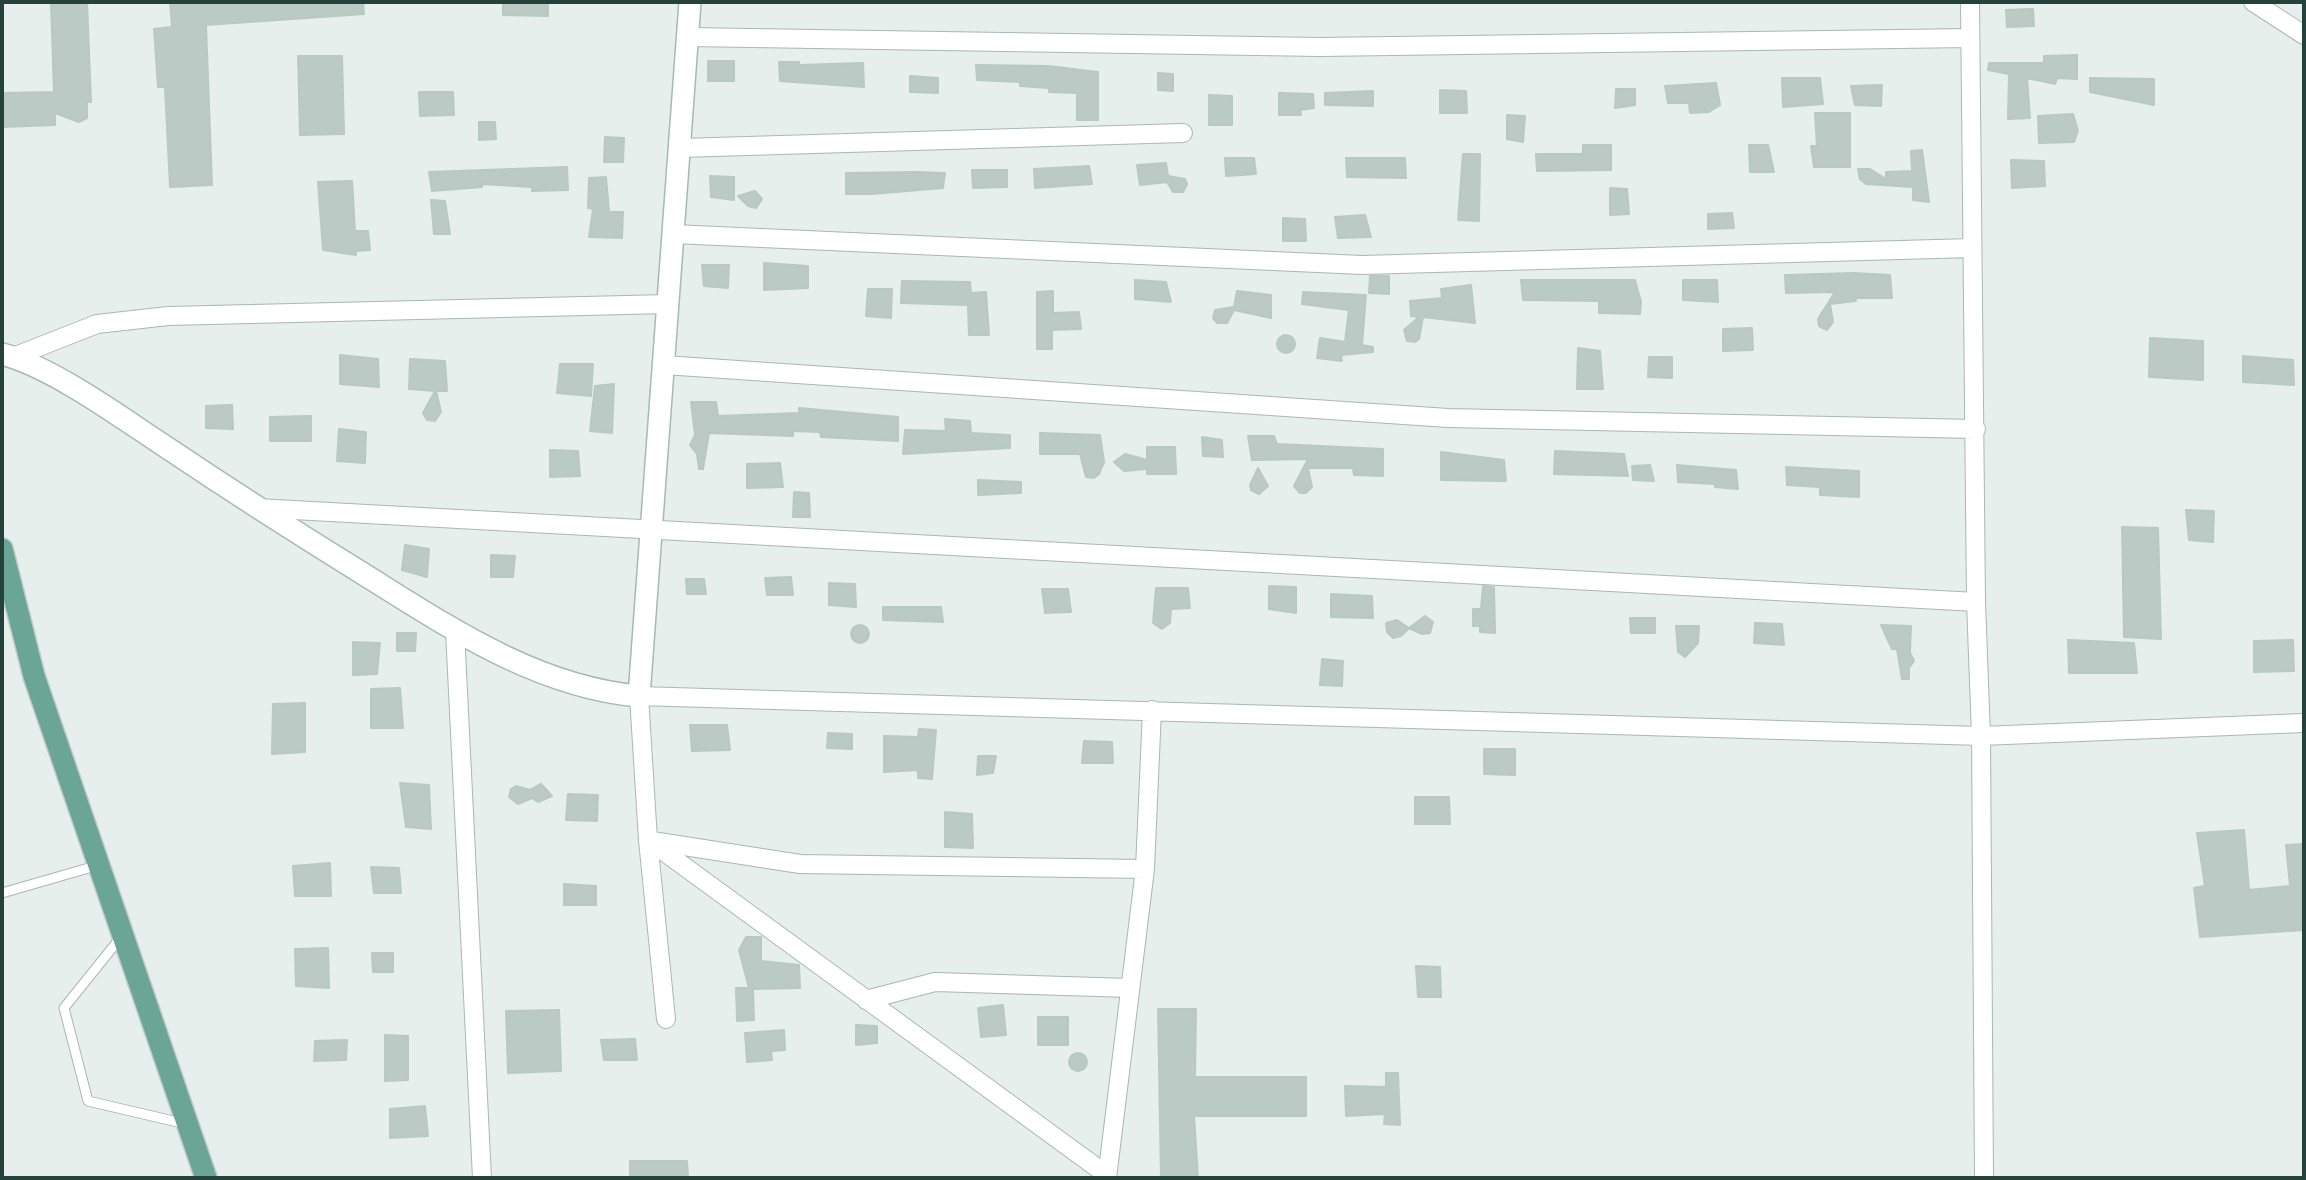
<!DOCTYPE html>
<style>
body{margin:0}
#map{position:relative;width:2306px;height:1180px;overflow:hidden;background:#e6efeb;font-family:"Golos Text",sans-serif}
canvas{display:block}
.frame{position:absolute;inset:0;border:4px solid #24423a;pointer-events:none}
</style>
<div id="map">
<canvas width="2306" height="1180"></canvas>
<div class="frame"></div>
</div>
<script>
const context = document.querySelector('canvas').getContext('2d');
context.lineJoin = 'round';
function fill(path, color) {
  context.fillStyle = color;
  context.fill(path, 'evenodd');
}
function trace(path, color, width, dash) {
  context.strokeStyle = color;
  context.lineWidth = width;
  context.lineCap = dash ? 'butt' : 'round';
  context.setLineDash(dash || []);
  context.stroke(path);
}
const building = new Path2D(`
 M51,2h36l4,100h-4v16l-8,4 -24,-9v12l-53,2v-34l52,-1z
 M170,2h193l1,12 -158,11 6,160 -42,2 -5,-100h-7l-4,-58 18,-2z
 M503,2h45v14l-45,-1z
 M2033,9l1,17 -27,1 -1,-17z
 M2077,55v24l-20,-1 -2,6 -28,-6 3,40 -22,1 1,-45 -21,-4 1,-7h55v-7z
 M298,56h44l2,78 -44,1z
 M708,61h26v20h-26z
 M779,62h20v3l64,-2 1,24 -84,-6z
 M976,65l72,1 50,6v48h-21v-27l-28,-1v-4l-29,-2v-4l-43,-2z
 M1158,73l15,1v17l-15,-1z
 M910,76l28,2v15l-28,-1z
 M1782,78h38l3,26 -40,3z
 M2090,78l64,1v26l-64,-13z
 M1716,83l4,22 -11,7 -19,1 -1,-10h-21l-3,-17z
 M1882,85l-1,21 -26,-1 -4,-19z
 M1616,89h19v16l-20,3z
 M1440,90l26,1 1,22h-27z
 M1373,91v15l-48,-1v-12z
 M419,92h34l1,23 -34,1z
 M1279,93l34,1 1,14 -14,2 1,5h-22z
 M1209,95l23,1v29h-23z
 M1815,113h35v54h-36l-3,-21h6z
 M2073,114l5,17 -4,11 -35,1 -1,-27z
 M1507,115l18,1 -2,26 -16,-3z
 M479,122h16l1,17 -17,1z
 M605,137l19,1 -1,24h-19z
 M1583,145h28v25l-74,1 -1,-17h47z
 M1749,145h19l6,27h-24z
 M1922,150l7,52 -16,-2v-13l-47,-3 -6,-5 -2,-10h12l16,10v-7l26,-1 -1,-20z
 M1463,154h17l-1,67 -21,-1z
 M1225,158h29l2,16 -30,2z
 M1346,158h59l1,20 -59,-1z
 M2011,160l33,1 1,25 -33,2z
 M1166,163l2,13 17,3 2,5 -4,8h-10l-6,-10 -27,3 -3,-20z
 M1089,166l3,18 -57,4 -1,-19z
 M567,167l1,23 -36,1v-4l-50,-3v3l-50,4 -3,-19z
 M972,170h35v17l-34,1z
 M846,173l72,-1 27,1 -2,15 -71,6h-26z
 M710,176l24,1v23l-23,-3z
 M606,177l3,35h14l-1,26 -33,-1 4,-28 -5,-1 1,-30z
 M352,181l3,50h13l2,19 -14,1v4l-33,-5 -5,-68z
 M1610,188l17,1 2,25 -19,1z
 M755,191l7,8 -6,9 -8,-2 -10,-10z
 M431,200l14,1 5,33h-16z
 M1732,213l2,15 -26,1v-15z
 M1365,215l6,22 -33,1 -3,-21z
 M1283,218l22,1 1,22h-23z
 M764,263l44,3v22l-44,2z
 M702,265h27l-1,23 -24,-2z
 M1854,273l36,2 2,23h-37l1,3 -26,3 3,18 -6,8 -8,-4 -1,-7 17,-27 -49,1 -1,-18z
 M1370,276h19v18l-20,-1z
 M1135,280l31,2 5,20 -36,-3z
 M1521,280h114l6,22 -1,12 -41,-1v-12l-76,-1z
 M1683,280h34l1,22 -35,-2z
 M902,281l68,1 1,11 15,-1 3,43h-20l-1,-30 -67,-2z
 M1471,285l4,38 -52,-6 -4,22 -4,3 -8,-1 -3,-11 15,-13 -8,-1 -1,-15 32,-3 -1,-9z
 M868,289h24l-1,29 -25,-2z
 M1053,291v22l26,-1 2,17 -29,1v19h-15v-57z
 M1237,291l34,4v23l-37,-8 -7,13h-10l-4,-5 2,-8 19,-3z
 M1303,292l63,3 -4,50 11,2v5l-32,3 1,6 -25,-3 3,-20 25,4 4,-32 -47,-6z
 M1752,328l1,22 -30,1v-22z
 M1277 344a9 9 0 1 1 18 0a9 9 0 1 1-18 0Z
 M2150,338l53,3v39l-54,-3z
 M1578,348l22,3 3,38h-26z
 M340,355l38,4 1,28 -39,-3z
 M2243,356l50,4 1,25 -51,-3z
 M1649,357h23v21l-24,-1z
 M410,359l35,2 2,30h-11l5,21 -6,9 -8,-1 -4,-7 12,-22 -26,-2z
 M560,364h33l-2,32 -34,-3z
 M614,384l-2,49 -22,-2 5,-45z
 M691,402h25l2,14 81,-3v-5l99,9v24l-77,-4 -1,-5 -27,-1v5l-84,-3 -6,36h-4l-2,-15 -7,-9 5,-10z
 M232,405l1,24 -27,-1v-22z
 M311,416v25h-41v-24z
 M945,419l25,2 1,12 39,2v13l-107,6 2,-24 41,1z
 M339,429l27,3 -1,31 -28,-2z
 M1040,433l60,2 4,27 -5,12 -5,4 -8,-1 -6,-23h-40z
 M1248,436h26l3,8 106,5v27l-29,-1 -1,-7h-45l4,19 -6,6h-6l-6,-7 14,-27 -56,1z
 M1202,437l20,3 1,17 -20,-1z
 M1147,447h28l1,27h-29v-5l-23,2 -10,-9 11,-8 22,6z
 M550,450l28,1 2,25 -30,1z
 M1555,451l69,3 4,22 -74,-2z
 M1441,452l63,8 2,21 -65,-1z
 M780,463l3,24 -36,1v-24z
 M1650,465l4,16 -21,-1 -1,-14z
 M1677,465l59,5 2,19 -23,-2v-3l-37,-2z
 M1786,467l73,4v26l-39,-2v-8l-33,-2z
 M1258,468l10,18 -9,8 -8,-4 -1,-5z
 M978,480l43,2v11l-43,2z
 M794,492l15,1 1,24h-17z
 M2186,510l28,1 -1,31 -24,-2z
 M2122,527l36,1 3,111 -37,-2z
 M405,545l24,4 -2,28 -25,-7z
 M491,555l24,1 -2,21h-22z
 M791,577l2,18h-26l-2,-17z
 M686,579h18l2,15h-19z
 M829,583l26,1 1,23 -27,-2z
 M1269,586l27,1v26l-27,-4z
 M1483,586l11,1 1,46 -15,-1v-6h-7v-17h8z
 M1156,588h32l2,20 -19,1 -1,14 -8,6 -9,-6z
 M1042,589h26l3,23 -26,1z
 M1331,594l41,2 1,22 -42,-1z
 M883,607h58l2,15 -60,-2z
 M1425,616l8,6 -3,11 -8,1 -13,-6z
 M1630,618h25v15h-24z
 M1397,620l12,8 -8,8 -8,2 -6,-6 -1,-9z
 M1755,623l27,1 2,21 -30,-2z
 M1881,625l30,1 -1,27 4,8 -5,7v11h-7l-5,-30h-5z
 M851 634a9 9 0 1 1 18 0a9 9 0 1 1-18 0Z
 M1676,626h23l-1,17 -13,14 -7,-5z
 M397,633h19l-1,18h-18z
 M2068,640l66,3 3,30h-68z
 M2293,640l1,31 -40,1v-31z
 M353,642l27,1 -3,31 -24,1z
 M1322,659l21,2 -1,25 -22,-1z
 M400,688l3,40h-32v-39z
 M305,703v49l-33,2 1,-50z
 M690,725h37l3,25 -38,1z
 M919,729l17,1 -4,49 -14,-1v-8l-34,2v-36l34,1z
 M828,733l24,1v15l-25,-1z
 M1084,741l28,1 1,21h-31z
 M1484,749h31v26l-31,-1z
 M978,756h18l-3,17 -16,2z
 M400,783l29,2 2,44 -25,-2z
 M541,784l11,12 -14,6 -6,-4 -14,6 -9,-7 2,-8 5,-3 14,4z
 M568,794l30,1 -1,26 -31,-1z
 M1415,797h34l1,27h-35z
 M945,812l27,2 1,34 -28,-1z
 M2244,830l5,60 41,-4 -4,-41 18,-1v86l-104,7 -6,-49 11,-2 -8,-53z
 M330,863l1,33h-36l-2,-30z
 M371,867l28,1 2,25h-27z
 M564,884l32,2v19h-32z
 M746,937h15v24l38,4 1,23 -47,1 1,31 -17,1 -1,-33h13l-10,-38z
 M328,948l1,40 -33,-2 -1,-37z
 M372,953h21v19h-20z
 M1416,966l24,1 1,30h-23z
 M1003,1005l3,30 -25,2 -3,-29z
 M1158,1009h38l-1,68h111v39h-112l4,62h-37z
 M559,1010l2,61 -53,2 -2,-62z
 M1038,1017h30v28h-30z
 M856,1025l21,1v17l-21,2z
 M784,1030l1,20 -14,1 1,9 -25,2 -2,-29z
 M385,1035l23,1v44l-23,1z
 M635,1039l2,21h-33l-3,-20z
 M347,1040l-1,20 -32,1 1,-20z
 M1069 1062a9 9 0 1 1 18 0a9 9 0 1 1-18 0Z
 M1386,1073h12l2,52 -16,-1 1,-10 -39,2 -1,-30 41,1z
 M425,1106l3,30 -38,2v-29z
 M630,1161h57l1,17h-58z`);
fill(building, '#bbcac4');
trace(building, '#b8c9c2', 2);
const lane = new Path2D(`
 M2,893l97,-28
 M121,937l-57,71 24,93 98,23`);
const street = new Path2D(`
 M2253,2l51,33
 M688,37l632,10 650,-9
 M680,148l503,-15
 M673,234l689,31 610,-17
 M13,357l84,-33 71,-8 500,-12
 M664,365l784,53 528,11
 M257,508l1719,94
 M455,631l27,547
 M648,840l459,335
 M652,841l148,23 345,5
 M866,1000l69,-18 195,6
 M666,1019l-18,-179 -9,-144 1342,40 -5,-134 -6,-600
 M1107,1178l38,-309 7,-159
 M1984,1178l-3,-442 323,-13`);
const secondary = new Path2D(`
 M2,354c50,13 117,62 161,91 67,45 134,88 202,130 85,53 172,112 274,121l51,-694`);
const primary = new Path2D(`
 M2,549l32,127 172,502`);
trace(lane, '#a8b8b2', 11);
trace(street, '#a8b8b2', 20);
trace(secondary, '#a4bbb3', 24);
trace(primary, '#c2cac8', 24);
trace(lane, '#fff', 9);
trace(street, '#fff', 18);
trace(secondary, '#fff', 21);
trace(primary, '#6aa596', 21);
</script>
